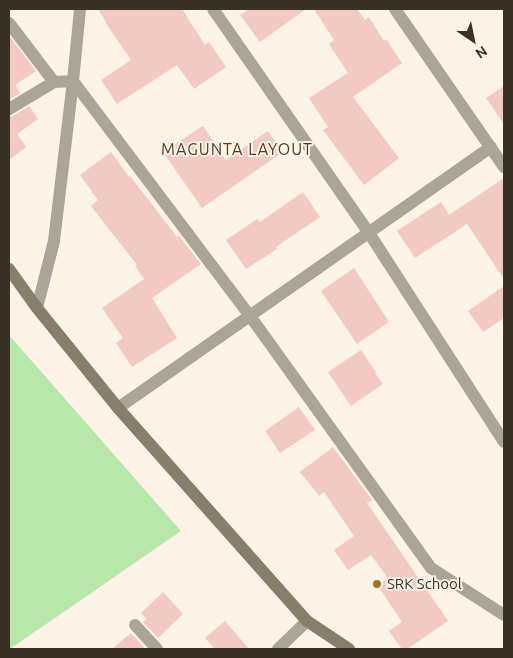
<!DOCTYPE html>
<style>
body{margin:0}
#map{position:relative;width:513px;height:658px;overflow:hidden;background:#fdf3e8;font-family:Ubuntu,sans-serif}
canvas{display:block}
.frame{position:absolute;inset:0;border:10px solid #3a3126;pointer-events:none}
.north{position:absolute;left:448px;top:15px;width:50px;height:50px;-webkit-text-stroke:4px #fdf3e8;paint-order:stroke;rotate:146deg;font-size:14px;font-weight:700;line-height:20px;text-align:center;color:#3a3126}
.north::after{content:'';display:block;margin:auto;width:18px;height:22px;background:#3a3126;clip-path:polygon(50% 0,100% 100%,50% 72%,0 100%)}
</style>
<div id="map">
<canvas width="513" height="658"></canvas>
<div class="frame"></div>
<div class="north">N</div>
</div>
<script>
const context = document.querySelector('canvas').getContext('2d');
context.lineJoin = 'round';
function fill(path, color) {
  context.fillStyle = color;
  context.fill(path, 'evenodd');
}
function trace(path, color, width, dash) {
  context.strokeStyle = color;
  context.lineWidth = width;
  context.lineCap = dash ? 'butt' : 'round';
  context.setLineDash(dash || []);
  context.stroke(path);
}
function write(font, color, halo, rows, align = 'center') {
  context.font = font + ' Ubuntu,sans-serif';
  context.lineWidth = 4;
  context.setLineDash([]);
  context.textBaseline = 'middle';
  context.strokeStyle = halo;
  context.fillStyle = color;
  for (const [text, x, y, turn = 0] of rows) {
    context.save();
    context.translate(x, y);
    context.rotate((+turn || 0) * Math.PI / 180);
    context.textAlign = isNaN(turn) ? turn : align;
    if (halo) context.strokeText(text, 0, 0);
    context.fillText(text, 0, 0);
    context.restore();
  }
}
fill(new Path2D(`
 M9,335l172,196 -171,118h-1z`), '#b8e8a9');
fill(new Path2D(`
 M98,9h84l23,36 4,-3 17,25 -32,22 -17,-24 -60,39 -16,-24 30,-20 -26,-38h1z
 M249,9h57l-46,33 -20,-27z
 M314,9h43l8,11 4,-3 15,24 2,-2 16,24 -49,34 46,61 -35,27 -41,-55 5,-3 -19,-29 39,-25 -19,-29 5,-4z
 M9,36l27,35 -21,14 5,8 -11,7z
 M504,86v38l-18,-26z
 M29,106l9,13 -21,15 9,13 -17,13v-43l4,-1z
 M203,126l23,34 42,-29 15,21 -81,56 -39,-56z
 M111,152l18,25 1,-1 47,61 2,-1 22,28 -49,34 25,40 -45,29 -16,-24 7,-5 -21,-30 42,-29 -9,-13 2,-1 -46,-59 7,-6 -18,-25z
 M504,178v101l-37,-55 -52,34 -18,-27 44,-29 8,13z
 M303,192l17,25 -44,30 1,2 -31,20 -20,-29 31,-21 3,3z
 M354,268l35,54 -32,22 -36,-53z
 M504,286v32l-21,14 -15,-21z
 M361,350l15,22 -1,1 8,11 -32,22 -23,-34z
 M299,407l16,23 -35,23 -15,-22z
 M333,447l39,53 -5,3 81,118 -41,28h-5l-13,-18 13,-9 -24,-36 10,-8 -17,-23 -23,15 -14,-20 20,-14 -30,-44 -5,4 -19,-24z
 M163,592l20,22 -25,24 -15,-16 4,-3 -6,-6z
 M225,621l24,28h-34l-10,-11z
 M131,633l14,16h-33z`), '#f2c9c3');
trace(new Path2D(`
 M213,9l156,224 135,209
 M395,9l109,158
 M9,23l45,59 -45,27
 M54,82l19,-1 177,235 181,252 73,47
 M37,308l17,-67 19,-160 7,-72
 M118,408l373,-261
 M135,625l22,24
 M278,649l29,-28`), '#aba598', 12);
trace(new Path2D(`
 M9,269l28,39 81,100 189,213 42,28`), '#877f6c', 12);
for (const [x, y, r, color] of [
 [377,584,5,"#9c7722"]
]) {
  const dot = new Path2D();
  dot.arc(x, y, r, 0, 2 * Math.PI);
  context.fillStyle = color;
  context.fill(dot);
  trace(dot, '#fdf3e8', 2);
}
write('15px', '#3a3126', '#fdf3e8', [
 ["SRK School",387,584]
], 'left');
context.letterSpacing = '1px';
write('16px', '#513e18', '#fdf3e8', [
 ["MAGUNTA LAYOUT",237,150]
]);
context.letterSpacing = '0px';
</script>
